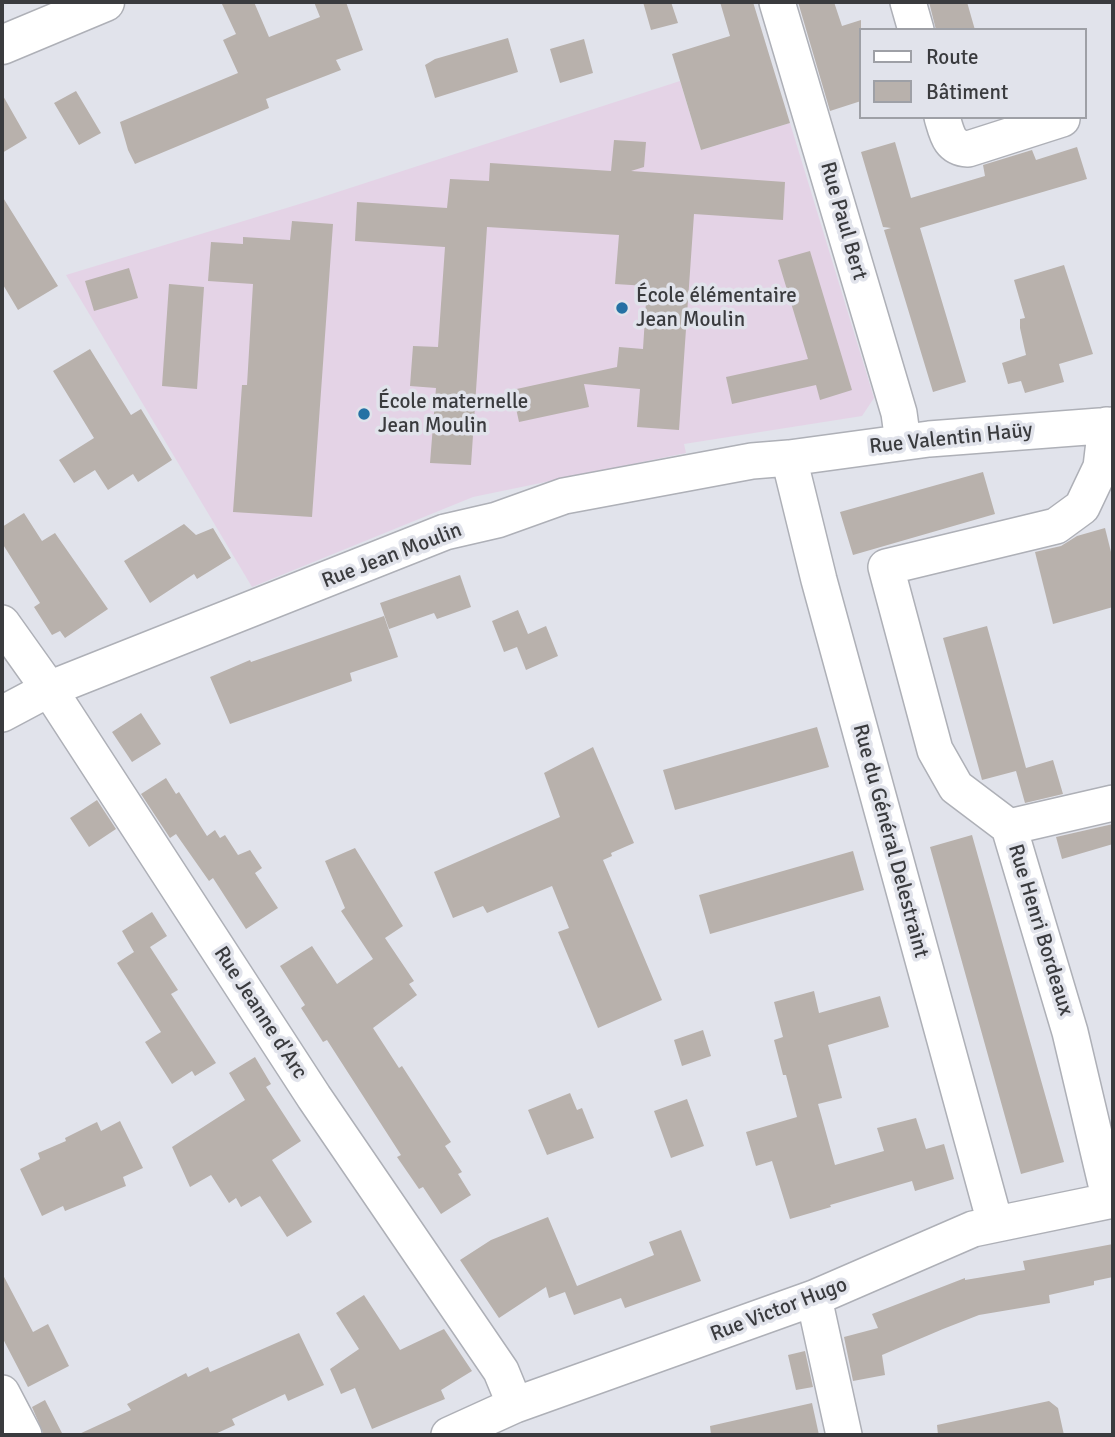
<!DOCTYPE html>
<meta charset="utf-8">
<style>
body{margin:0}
#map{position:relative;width:1115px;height:1437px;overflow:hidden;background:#e1e3eb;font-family:Signika,sans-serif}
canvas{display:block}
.frame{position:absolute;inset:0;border:4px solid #3a3b3e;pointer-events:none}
.legend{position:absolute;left:859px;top:28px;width:228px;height:91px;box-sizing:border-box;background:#e1e3eb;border:2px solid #9ea0a6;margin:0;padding:9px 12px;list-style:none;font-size:21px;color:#3a3b3e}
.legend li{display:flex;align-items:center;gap:14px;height:35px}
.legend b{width:35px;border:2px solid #9ea0a6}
</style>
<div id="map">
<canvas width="1115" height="1437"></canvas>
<div class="frame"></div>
<ul class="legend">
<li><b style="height:9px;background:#fff"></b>Route</li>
<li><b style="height:19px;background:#b8b1ac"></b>Bâtiment</li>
</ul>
</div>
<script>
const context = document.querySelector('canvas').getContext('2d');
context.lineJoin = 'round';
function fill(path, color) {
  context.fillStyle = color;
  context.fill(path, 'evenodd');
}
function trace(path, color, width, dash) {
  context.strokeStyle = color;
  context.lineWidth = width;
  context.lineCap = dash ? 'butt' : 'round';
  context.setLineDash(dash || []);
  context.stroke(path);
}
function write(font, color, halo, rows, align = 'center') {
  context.font = font + ' Signika,sans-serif';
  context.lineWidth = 7;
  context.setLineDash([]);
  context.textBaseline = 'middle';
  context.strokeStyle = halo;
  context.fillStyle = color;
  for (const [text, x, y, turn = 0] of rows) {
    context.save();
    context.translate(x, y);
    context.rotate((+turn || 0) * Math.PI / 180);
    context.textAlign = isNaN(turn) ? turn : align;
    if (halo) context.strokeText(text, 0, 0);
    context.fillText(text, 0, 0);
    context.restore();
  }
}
fill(new Path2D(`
 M680,81l21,69 89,-27 84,275 -12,18 -178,28 2,9 -213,44 -221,90 -186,-312 250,-76z`), '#e4d3e6');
fill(new Path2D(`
 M221,2h33l15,35 51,-20 -6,-15h32l17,48 -27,10 5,10 -75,29 3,9 -134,56 -7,-14 -8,-28 118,-49 -15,-33 13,-6z
 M643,2h28l7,21 -27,7z
 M720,2h33l37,121 -89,27 -29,-96 58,-18z
 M798,2h36l8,24 19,-6v81l-31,10z
 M929,2h38l8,28h-39z
 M508,38l10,34 -83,26 -10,-33 10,-6z
 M584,39l9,34 -33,10 -10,-34z
 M76,91l25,42 -22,12 -25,-42z
 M2,94l25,44 -25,15z
 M614,140l32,2 -2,25 -13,4 154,11 -2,38 -89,-6 -15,216 -42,-3 3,-38 -56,-5 5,23 -70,15 -7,-32 105,-23 2,-20 24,2 4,-63 -32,-2 4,-49 -132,-8 -16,238 -41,-2 6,-75 -26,-2 3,-40 25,1 7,-100 -90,-6 2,-39 90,6 3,-29 39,2 1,-18 121,8z
 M895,142l16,56 74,-22 -2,-11 49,-15 4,10 41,-13 10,32 -167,49 46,154 -33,10 -49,-162 7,-2 -8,-1 -22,-75z
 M2,196l56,90 -40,24 -16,-27z
 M292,221l41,3 -21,293 -79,-5 9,-127h5l6,-101 -45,-3 3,-39 32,2v-7l47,3z
 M810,251l42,139 -32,10 -4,-15 -84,19 -6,-27 82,-18 -30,-99z
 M1064,265l29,89 -34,10 5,18 -39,11 -4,-12 -13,3 -6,-21 24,-8 -6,-27v-9l5,-1 -11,-38z
 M129,268l9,30 -44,13 -9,-30z
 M169,284l35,3 -7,102 -35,-3z
 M90,349l41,66 10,-6 31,51 -34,22 -5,-8 -25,16 -13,-20 -21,13 -15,-23 35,-22 -41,-67z
 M983,472l12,42 -142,41 -13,-43z
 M24,513l18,28 13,-8 53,76 -43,29 -5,-7 -8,4 -18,-28 6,-4 -38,-60v-16z
 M184,524l12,11 17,-7 18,30 -34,21 -3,-5 -44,29 -26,-42z
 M1105,528l8,32v47l-60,17 -18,-72 26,-6 16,-10z
 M460,575l11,32 -34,12 -3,-6 -45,16 -9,-26z
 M518,610l10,24 18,-8 12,30 -32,14 -9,-23 -13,5 -12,-31z
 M384,616l14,41 -48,16 2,8 -122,43 -20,-47 40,-17 1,2z
 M987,626l39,142 27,-8 10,34 -38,9 -9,-32 -34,9 -39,-142z
 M141,713l20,31 -29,18 -20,-30z
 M817,727l12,40 -154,43 -12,-40z
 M593,747l41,96 -23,10 1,3 -9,4 59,140 -64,28 -40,-96 11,-4 -17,-42 -65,27 -4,-7 -30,12 -19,-46 126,-55 -16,-44z
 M166,778l10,16 3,-2 28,44 8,-6 5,8 5,-3 13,20 12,-5 12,18 -7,5 23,35 -32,21 -33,-51 -4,3 -33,-47 -6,4 -29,-44z
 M97,800l19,29 -27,18 -19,-29z
 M1113,824v20l-51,15 -6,-22z
 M972,835l92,327 -43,12 -91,-327z
 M355,848l48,78 -18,12 29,43 -5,3 8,11 -44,33 26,40 3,-2 49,76 -6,4 17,26 -4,2 13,21 -30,19 -18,-27 -4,2 -22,-32 4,-2 -74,-115 -4,2 -22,-34 4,-3 -25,-39 32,-20 25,38 36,-25 -32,-48 4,-3 -20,-47z
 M853,851l11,39 -154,44 -11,-39z
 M152,912l15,24 -17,11 28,43 -7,4 45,69 -21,13 -3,-5 -20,13 -27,-42 16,-10 -44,-69 17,-11 -12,-21z
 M814,991l5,22 61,-17 9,31 -61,18 14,53 -24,6 17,61 49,-14 -7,-23 39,-10 10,31 18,-5 10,35 -39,12 -3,-10 -82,24 1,2 -41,12 -18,-58 -16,5 -10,-34 51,-15 -11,-42h-3l-9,-35 9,-3 -9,-35z
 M703,1030l8,26 -29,10 -8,-26z
 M255,1057l16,27 -5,3 35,54 -29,19 40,62 -25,15 -27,-41 -19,11 -5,-9 -7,5 -18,-28 -21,12 -18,-40 73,-47 -16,-27z
 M570,1093l7,17 5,-2 12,30 -47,17 -19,-45z
 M687,1099l17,47 -33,12 -17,-47z
 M120,1121l23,47 -20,9 3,9 -61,25 -2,-5 -21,10 -22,-47 20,-10 -2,-6 28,-12 -1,-3 32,-16 4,9z
 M548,1217l29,69 77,-31 -5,-13 32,-12 20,51 -76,27 -4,-10 -47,17 -9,-23 -16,6 -3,-11 -47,31 -39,-58 31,-20z
 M1113,1244v33l-19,4v4l-45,10 1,8 -71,12 -36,14 -61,26 3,20 -32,6 -9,-44 34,-9 -6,-14 93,-36v2l60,-10 -2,-9z
 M2,1273l31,59 15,-8 21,42 -41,21 -26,-50z
 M364,1295l36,55 44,-21 28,42 -31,19 4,9 -73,30 -17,-41 -14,6 -11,-25 29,-20 -23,-36z
 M299,1333l25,52 -36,16 -3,-7 -53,25 3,6 -22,10h-136l54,-25 -4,-6 59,-31 2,4 20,-10 2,5z
 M805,1351l8,36 -17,3 -8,-35z
 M45,1400l18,35h-19l-12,-28z
 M1049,1401l9,7 6,27h-126l-1,-10z
 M812,1403l7,32h-108l-1,-9z`), '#b8b1ac');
const minor = new Path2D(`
 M777,2l122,411 4,29
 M908,2l8,28
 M942,117c5,17 7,31 26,32l94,-30
 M1106,425l-5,42 -19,40 -26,19 -170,41 49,183 21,37 53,40 61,205 40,169
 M789,458l30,122 176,643
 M2,623l47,66 265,408 187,274 14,34
 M2,714l47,-25 396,-157 52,-12 67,-24 188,-35 37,-3 140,-19 184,-14
 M1009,827l104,-24
 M814,1298l30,137
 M2,1393l22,42
 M449,1435l66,-30 299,-107 159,-69 140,-29`);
const major = new Path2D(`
 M2,45l103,-43`);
trace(minor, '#aeb0b7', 38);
trace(major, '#aeb0b7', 41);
trace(minor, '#fff', 35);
trace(major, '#fff', 38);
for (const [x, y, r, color] of [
 [622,308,7,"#2571a4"],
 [364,414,7,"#2571a4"]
]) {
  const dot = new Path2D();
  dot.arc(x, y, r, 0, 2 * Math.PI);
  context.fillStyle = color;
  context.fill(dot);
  trace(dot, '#e1e3eb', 2.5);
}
write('21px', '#3a3b3e', '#e1e3eb', [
 ["Rue Paul Bert",843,221,74],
 ["Rue Valentin Haüy",951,439,-6],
 ["Rue Jean Moulin",392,556,-21],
 ["Rue du Général Delestraint",890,841,75],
 ["Rue Henri Bordeaux",1040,930,73],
 ["Rue Jeanne d'Arc",260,1013,57],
 ["Rue Victor Hugo",779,1310,-21]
]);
write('21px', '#3a3b3e', '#e1e3eb', [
 ["École élémentaire",636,296],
 ["Jean Moulin",636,320],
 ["École maternelle",378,402],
 ["Jean Moulin",378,426]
], 'left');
</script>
